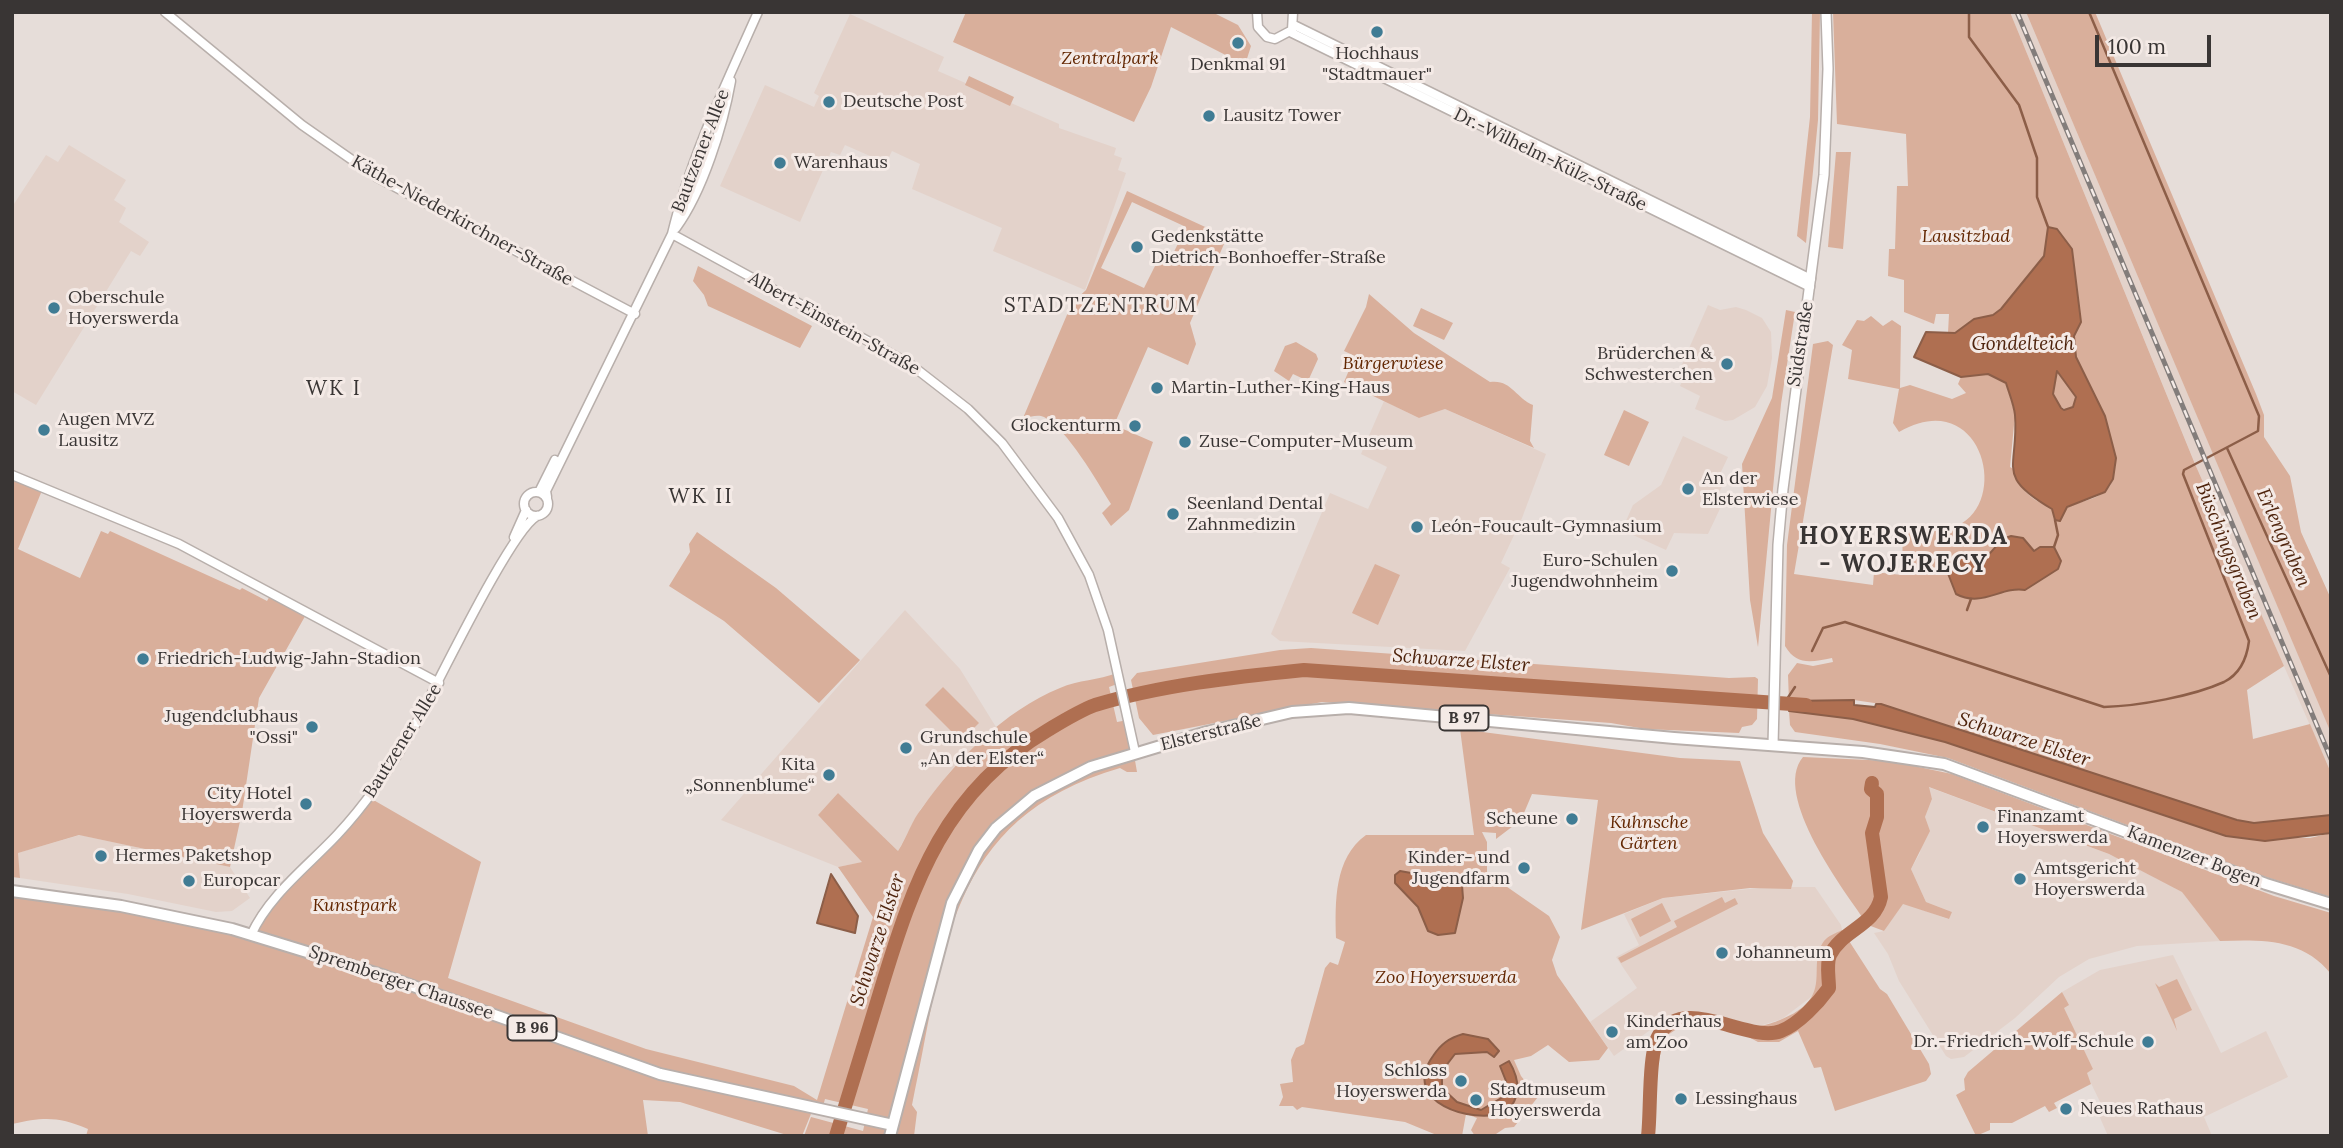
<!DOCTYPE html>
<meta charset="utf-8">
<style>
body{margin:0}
#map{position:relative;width:2343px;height:1148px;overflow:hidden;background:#e6ddd9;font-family:Lora,serif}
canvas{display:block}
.frame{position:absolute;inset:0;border:14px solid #393534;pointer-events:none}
.scale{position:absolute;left:2095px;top:35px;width:116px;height:32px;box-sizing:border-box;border:4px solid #393534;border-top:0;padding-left:9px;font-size:21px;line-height:24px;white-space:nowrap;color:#393534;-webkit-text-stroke:5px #f4eae6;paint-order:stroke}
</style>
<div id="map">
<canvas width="2343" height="1148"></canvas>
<div class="frame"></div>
<div class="scale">100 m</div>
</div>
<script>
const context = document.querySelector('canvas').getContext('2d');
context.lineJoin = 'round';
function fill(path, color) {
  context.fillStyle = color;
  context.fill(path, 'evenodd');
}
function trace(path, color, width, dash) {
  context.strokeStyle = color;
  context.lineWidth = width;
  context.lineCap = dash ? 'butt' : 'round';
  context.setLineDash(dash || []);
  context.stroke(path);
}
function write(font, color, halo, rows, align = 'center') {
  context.font = font + ' Lora,serif';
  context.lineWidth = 6;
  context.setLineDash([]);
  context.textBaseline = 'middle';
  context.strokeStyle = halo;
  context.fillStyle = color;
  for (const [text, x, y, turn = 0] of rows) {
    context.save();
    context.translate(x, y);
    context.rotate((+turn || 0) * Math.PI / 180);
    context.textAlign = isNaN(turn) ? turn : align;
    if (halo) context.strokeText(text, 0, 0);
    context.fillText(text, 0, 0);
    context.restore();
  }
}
fill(new Path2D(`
 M2010,12h16l305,720v41l-133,-302z
 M850,14l94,43 -6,14 121,53v4l57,20 -2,7 8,3 -4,12 8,3 -41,117 -92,-39 9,-23 -90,-39 8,-25 -28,-13 -6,12 -41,-18 -5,10 -9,-3 -31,70 -80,-36 45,-101 49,22 5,-11 -5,-3z
 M69,145l57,35 -12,20 12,8 -7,14 30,20 -9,14 -9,-5 -95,154 -24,-14v-184l34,-52 12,7z
 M1708,305l12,5 16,-3 10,3 16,8 9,14 1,26 -5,28 -12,21 -22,13 -8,1 -30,-12 5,-13 -20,-10 6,-14 -6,-3z
 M1384,401l35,17 26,-9 101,45 -24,64 -21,45 9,5 -45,83 -185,-10 -9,-7 59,-141 38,16 19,-42 -26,-13z
 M1683,436l45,21 -8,17 6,4 -7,15 7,3 -18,38 -34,-1 -8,17 -44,-20 11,-25 28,-20z
 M905,610l55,59 36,58 -44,42 -32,41 -22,41 -60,-58 -20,22 45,47 -25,5 -117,-47z
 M1928,787l181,67 74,38 37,49 -83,5 -48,13 -30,18 -44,41 -51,39 -13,2 -5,-3 -47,-75 -11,-27 -14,-21 10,-2 19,-28 45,16 4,-7 -26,-10 -15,-33 9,-16 5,-36 7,-18z
 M80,835l150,32 20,31 -18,13 -16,1 -88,-18 -108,-16 -3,-25z
 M1768,887h47l26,38 1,5 -17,10 -10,54 -33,25 -23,7 -32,-8 -56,1 -9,6 -2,-2 -46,33 -24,-34 47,-34 -21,-31 23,-12 -15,-31 39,-16z
 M2173,955l48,98 45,-22 22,46 -84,40 8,19h-104l-10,-23 6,-3 -18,-37 7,-4 -30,-61 5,-3 -6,-13 38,-22z`), '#e3d2ca');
fill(new Path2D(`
 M966,12h246l26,13 13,21 -6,19 -74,-38 -20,60 -17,35 -181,-80z
 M1812,12h8l-2,108 -12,123 -9,-7 13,-119z
 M1833,12h177l185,452 89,202 -37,24 6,49 57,-15 21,49v42l-77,8 -17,-3 -356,-116 -27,-4 -65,1 -1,-26 9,-12 16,3 20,-4 -1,-4c-21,4 -35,8 -47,-12l2,-101 26,-201 15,-3 5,4 -39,229 79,11 1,-13 28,3 1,-51c121,42 97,-151 -4,-92l-6,-9 6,-34 -51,-10 4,-29 -10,-5 15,-25 7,1 7,-5 12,10 9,-6 9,6 -1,62 10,-3 42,14 14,-6 -8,-9 3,-7 27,-3 18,9 9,31 -5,53 5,3c5,25 25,35 48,41 15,-13 45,-9 50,-33 10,-48 -27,-79 -37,-120 -11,-43 14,-92 -19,-129l-9,-2 -4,28 -43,54 -7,6 -25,8 -7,8 -14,2 1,-19h-13l-2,10 -30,-12v-32l-16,-4 1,-27h6l2,-63h11l-2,-52 -69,-10zM1998,543l39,8 5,-5 12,1 4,22 -33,21c-24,-4 -44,18 -69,4l16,-37 9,3 8,-4z
 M2026,12h69l161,382 8,21v22l26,39 11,56 30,67v134z
 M969,76l45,21 -4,9 -45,-21z
 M1836,152h15l-8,97 -15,-2z
 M1127,191l100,46 -37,86 6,21 -8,21 -40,-18 -34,78 39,17 -24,68 -18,16 -9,-13 9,-9c-15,-24 -43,-74 -67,-87 -6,-3 -14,0 -21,1l49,-115 14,-13zM1132,202l54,25 -15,31 -10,-4 -17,34 -43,-20z
 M698,266l114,60 -12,22 -92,-42 -4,-11 -11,-14z
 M1369,294l45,39 76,49c21,-3 26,16 43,23l-3,36 4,7 -89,-39 -26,9 -75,-36 11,-26 -11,-5 22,-44z
 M1421,308l32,15 -9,17 -31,-14z
 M1786,310l9,2 -14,92 -23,243 -8,-47 -8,-136 30,-66z
 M1296,342l20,12 2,5 -10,22 -15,-7 -4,7 -15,-10 11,-25z
 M2057,371l19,26 -3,11 -5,2c-17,-4 -17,-26 -11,-39z
 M1624,410l25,12 -20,44 -25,-11z
 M12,475l31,13 -25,61 62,29 21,-47 7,3 2,-3 130,59 2,-2 25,13 5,-9 36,19 -49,87 -17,114 -12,55 -151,-32 -61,18 2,25 -8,-1z
 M697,532l79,56 84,72 -41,43 -95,-82 -55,-35 21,-34 -1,-8z
 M1375,564l25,11 -22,50 -26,-12z
 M1311,648l418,30 26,-1 3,2 -1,40 -5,6 -10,2 -3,6 -94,-4 -34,-6 -289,-21 -169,33 -14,-17 -8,-38 6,-7 143,-23z
 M1117,673l3,10 -11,4 8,35 11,-2 9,52h-10l-7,-4c-175,51 -175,185 -208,337l5,7 -3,24h-110l7,-19 52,14 5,-22 -43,-10 -3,11 -162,-38 -408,-138 9,-20 109,-116 111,64 -33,116 198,71 148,37 23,14 56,-183 -35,-50 24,-5 -44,-47 20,-22 60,58c9,-14 14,-31 24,-43 34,-48 82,-97 138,-120 18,-8 39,-8 57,-15z
 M943,687l36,36 -18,18 -36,-36z
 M1789,711l64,8 92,23 281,94 84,2 21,-5v64l-65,-20 -318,-119 -68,-14 -85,-12 -5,-7z
 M1460,729l220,29 60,3 23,72 30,48 -2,8 -41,-1 -87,10 -82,32 17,-130 -66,-6 -11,26 -25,19v-6l-14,-1 5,10v31l62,43 11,21 -8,23 5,15 51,73 -9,12 -30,2 -21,-17 -17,11 -17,4 7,16 17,21 -24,30 -9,1 -12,8h-18l-4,-6 6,-12 -11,-4 -4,22h-23l-34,-14 -103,-15 -5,3 -4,-4h-14l4,-9 -3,-13 13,-2 -2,-22 5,-12 8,-4 21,-76 5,-6 8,3 7,-23 -9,-4c-1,-36 -2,-80 30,-103h108z
 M1803,757l87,4 62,13 322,122 57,17v61c-29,-36 -69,-34 -111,-33l-38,-49 -73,-38 -180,-67 3,12 -7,18 5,14 -19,38 15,33 26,10 -3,7 -46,-15 -19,27 -16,-6c-23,-33 -97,-130 -65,-168z
 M12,893l110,14 177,42 313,111 201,49 -11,27h-12l-110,-34 -37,-2 5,36h-562l2,-7c-30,-13 -45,-12 -76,-5z
 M1722,897l3,6 10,-5 3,6 -117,59 -3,-5 59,-31 -3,-6z
 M1662,903l9,18 -31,16 -9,-18z
 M1842,930l38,59 7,5 42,70 2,10 -5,7 -91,30 -14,-44 -7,1 -16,-37 -19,11h-21l-17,-9 -35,-9 -23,1 -20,13 -7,41 -11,-2c3,-14 3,-30 9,-43 22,-41 78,-5 106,-8 6,-1 15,-4 20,-6 57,-23 25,-52 44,-79 4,-5 12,-8 18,-11z
 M2177,979l15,31 -18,9 3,12 -22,-48 4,4z
 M2062,992l7,13 -5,3 29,61 -6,4 4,11 -37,19 3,5 -8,4 -4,-6 -33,17h-22v7l-14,6 -20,-41 9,-5 -1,-11 4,-7z`), '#d9af9b');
const water = new Path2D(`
 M2048,227l9,2 15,20 9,73 -7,14 2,21 29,59 11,42 -3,21 -8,13 -38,15 -7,14 -5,-1 -3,-11c-58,-34 -33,-40 -37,-94 -1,-10 -6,-22 -9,-32l-18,-9 -27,3 -47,-20 12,-25 29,1 19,-14 19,-4 8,-6 43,-53zM2057,371l19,26 -3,10 -9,3 -3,-2 -8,-14z
 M2011,536l12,2 11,13 6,-4h14l7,14 -3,8 -33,21c-24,-4 -43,18 -69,4l-9,-23 3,-7 12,-9 19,5c13,-6 16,-21 30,-24z
 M1854,700v5l21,2 1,-3h5l356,116 17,3 77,-8v18l-66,8 -39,-5 -281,-94 -92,-23 -64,-8v-10z
 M1400,871l55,10 7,4 1,13 -8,35 -17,2 -10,-4 -10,-24 -23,-24v-8z
 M831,874l27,42 -3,17 -38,-10z
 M1463,1034l25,5 11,12 -5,6 -7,-5 -32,2 -13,17v17l15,14 24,8 22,-13 3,-16 -6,-15 9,-5c10,17 13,36 -3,51 -35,13 -106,-10 -73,-56 8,-12 16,-18 30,-22z`);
fill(water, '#af6f51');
trace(water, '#8c5e48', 2);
trace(new Path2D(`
 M1969,12v25l50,68 18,53v39l11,30
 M2227,448l104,229
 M2054,547l4,-12 -3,-15
 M1967,610l4,-11
 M1812,651l11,-23 22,-6 259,85c35,-1 89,-11 120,-25 16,-8 23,-25 25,-41l-66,-167 1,-4 74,-39 1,-15 -170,-404
 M1785,702l10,-15`), '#8c5e48', 2.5);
trace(new Path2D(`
 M836,1136c15,-49 30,-98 45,-147 33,-109 64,-198 167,-259 15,-9 31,-19 47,-25 66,-20 140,-28 209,-35l502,35
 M1648,1136c3,-23 0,-84 11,-101 25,-42 90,9 122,-4 18,-7 37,-28 48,-43 0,-10 -3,-24 1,-33 12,-25 45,-29 51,-58l-9,-64 5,-16v-23l-6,-5 1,-6`), '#af6f51', 14);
const tertiary = new Path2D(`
 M165,12l137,113 76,53 257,136
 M1257,12l1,15 9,10 8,2 17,-9 1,-18
 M1294,25l517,254
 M1290,32l520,255
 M676,228c27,-37 47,-102 55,-147
 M672,234l238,130 58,45 34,34 56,75 31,57 19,55 27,122
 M12,475l167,69 260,139
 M524 504a12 12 0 1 1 24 0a12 12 0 1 1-24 0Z
 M539,492l16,-32
 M547,497l-1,-6 126,-257c18,-76 54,-150 86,-222
 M514,537l12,-27
 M251,935c18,-40 57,-69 86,-100 31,-33 55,-69 77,-108 21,-37 96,-196 123,-211`);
const secondary = new Path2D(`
 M1773,745l5,-200 5,-56 41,-314 4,-106 -2,-57`);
const primary = new Path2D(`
 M12,891l109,15 111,23 153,47 275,98 233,51
 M890,1136l62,-233 27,-53 17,-22 38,-32 57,-29 116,-35 85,-20 57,-4 325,30 189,14 81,12 322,120 65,20`);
trace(tertiary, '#b8afab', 11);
trace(secondary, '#b8afab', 12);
trace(primary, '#b8afab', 14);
trace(tertiary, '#fff', 8);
trace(secondary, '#fff', 9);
trace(primary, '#fff', 10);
const rail = new Path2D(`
 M2017,12l314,747`);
trace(rail, '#837d7b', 5);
trace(rail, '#f4eae6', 2.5, [8]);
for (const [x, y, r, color] of [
 [1377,32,7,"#407c94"],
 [1238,43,7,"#407c94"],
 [829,102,7,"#407c94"],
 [1209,116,7,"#407c94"],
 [780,163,7,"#407c94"],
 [1137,247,7,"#407c94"],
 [54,308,7,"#407c94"],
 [1727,364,7,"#407c94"],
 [1157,388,7,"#407c94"],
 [1135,426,7,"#407c94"],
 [44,430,7,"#407c94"],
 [1185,442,7,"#407c94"],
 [1688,489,7,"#407c94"],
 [1173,514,7,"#407c94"],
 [1417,527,7,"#407c94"],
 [1672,571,7,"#407c94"],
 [143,659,7,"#407c94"],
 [312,727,7,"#407c94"],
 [906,748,7,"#407c94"],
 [829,775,7,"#407c94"],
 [306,804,7,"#407c94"],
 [1572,819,7,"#407c94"],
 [1983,827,7,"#407c94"],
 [101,856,7,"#407c94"],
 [1524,868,7,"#407c94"],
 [2020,879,7,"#407c94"],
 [189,881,7,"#407c94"],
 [1722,953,7,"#407c94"],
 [1612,1032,7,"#407c94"],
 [2148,1042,7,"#407c94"],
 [1461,1081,7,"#407c94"],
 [1681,1099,7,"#407c94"],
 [1476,1100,7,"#407c94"],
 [2066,1109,7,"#407c94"]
]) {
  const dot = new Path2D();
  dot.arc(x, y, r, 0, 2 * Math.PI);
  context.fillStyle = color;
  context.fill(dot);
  trace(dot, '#f4eae6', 2.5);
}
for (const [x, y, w] of [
 [1464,718,49],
 [532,1028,49]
]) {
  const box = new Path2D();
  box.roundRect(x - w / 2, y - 12.5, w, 25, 5);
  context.fillStyle = '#f4eae6';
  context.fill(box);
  trace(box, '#393534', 2);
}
write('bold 16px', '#393534', null, [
 ["B 97",1464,718],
 ["B 96",532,1028]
]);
write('18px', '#393534', '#f4eae6', [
 ["Hochhaus",1377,54,"center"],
 ["\"Stadtmauer\"",1377,75,"center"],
 ["Denkmal 91",1238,65,"center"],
 ["Deutsche Post",843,102],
 ["Lausitz Tower",1223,116],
 ["Warenhaus",794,163],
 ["Gedenkstätte",1151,237],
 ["Dietrich-Bonhoeffer-Straße",1151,258],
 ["Oberschule",68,298],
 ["Hoyerswerda",68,319],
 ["Brüderchen &",1713,354,"right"],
 ["Schwesterchen",1713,375,"right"],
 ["Martin-Luther-King-Haus",1171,388],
 ["Augen MVZ",58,420],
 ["Lausitz",58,441],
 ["Glockenturm",1121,426,"right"],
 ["Zuse-Computer-Museum",1199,442],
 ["An der",1702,479],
 ["Elsterwiese",1702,500],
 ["Seenland Dental",1187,504],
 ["Zahnmedizin",1187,525],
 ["León-Foucault-Gymnasium",1431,527],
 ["Euro-Schulen",1658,561,"right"],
 ["Jugendwohnheim",1658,582,"right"],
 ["Friedrich-Ludwig-Jahn-Stadion",157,659],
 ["Jugendclubhaus",298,717,"right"],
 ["\"Ossi\"",298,738,"right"],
 ["Grundschule",920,738],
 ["„An der Elster“",920,759],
 ["Kita",815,765,"right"],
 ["„Sonnenblume“",815,786,"right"],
 ["City Hotel",292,794,"right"],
 ["Hoyerswerda",292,815,"right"],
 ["Finanzamt",1997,817],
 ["Hoyerswerda",1997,838],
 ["Scheune",1558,819,"right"],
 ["Hermes Paketshop",115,856],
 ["Kinder- und",1510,858,"right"],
 ["Jugendfarm",1510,879,"right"],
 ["Amtsgericht",2034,869],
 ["Hoyerswerda",2034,890],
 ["Europcar",203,881],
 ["Johanneum",1736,953],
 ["Kinderhaus",1626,1022],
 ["am Zoo",1626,1043],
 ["Dr.-Friedrich-Wolf-Schule",2134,1042,"right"],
 ["Schloss",1447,1071,"right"],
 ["Hoyerswerda",1447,1092,"right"],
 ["Stadtmuseum",1490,1090],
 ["Hoyerswerda",1490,1111],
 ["Lessinghaus",1695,1099],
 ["Neues Rathaus",2080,1109]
], 'left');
write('italic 18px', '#632702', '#f4eae6', [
 ["Zentralpark",1110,59],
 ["Lausitzbad",1966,237],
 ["Bürgerwiese",1393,364],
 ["Kuhnsche",1649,823],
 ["Gärten",1649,844],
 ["Kunstpark",355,906],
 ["Zoo Hoyerswerda",1446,978]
]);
write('18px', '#393534', '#f4eae6', [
 ["Bautzener Allee",701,151,-69],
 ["Dr.-Wilhelm-Külz-Straße",1550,160,26],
 ["Käthe-Niederkirchner-Straße",462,221,29],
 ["Albert-Einstein-Straße",834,324,29],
 ["Südstraße",1801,344,-81],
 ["Elsterstraße",1211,733,-14],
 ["Bautzener Allee",403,741,-58],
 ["Kamenzer Bogen",2194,857,21],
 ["Spremberger Chaussee",401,983,19]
]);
write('italic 19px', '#4f240d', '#f4eae6', [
 ["Gondelteich",2023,345],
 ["Erlengraben",2283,538,66],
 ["Büschingsgraben",2228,551,68],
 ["Schwarze Elster",1461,661,4],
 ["Schwarze Elster",2024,740,18],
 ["Schwarze Elster",878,940,-72]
]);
context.letterSpacing = '2px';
write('21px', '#393534', '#f4eae6', [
 ["STADTZENTRUM",1101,306],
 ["WK I",334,389],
 ["WK II",701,497]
]);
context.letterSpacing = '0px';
context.letterSpacing = '2px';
write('bold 24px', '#393534', '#f4eae6', [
 ["HOYERSWERDA",1904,537],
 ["- WOJERECY",1904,565]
]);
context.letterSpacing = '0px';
</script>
